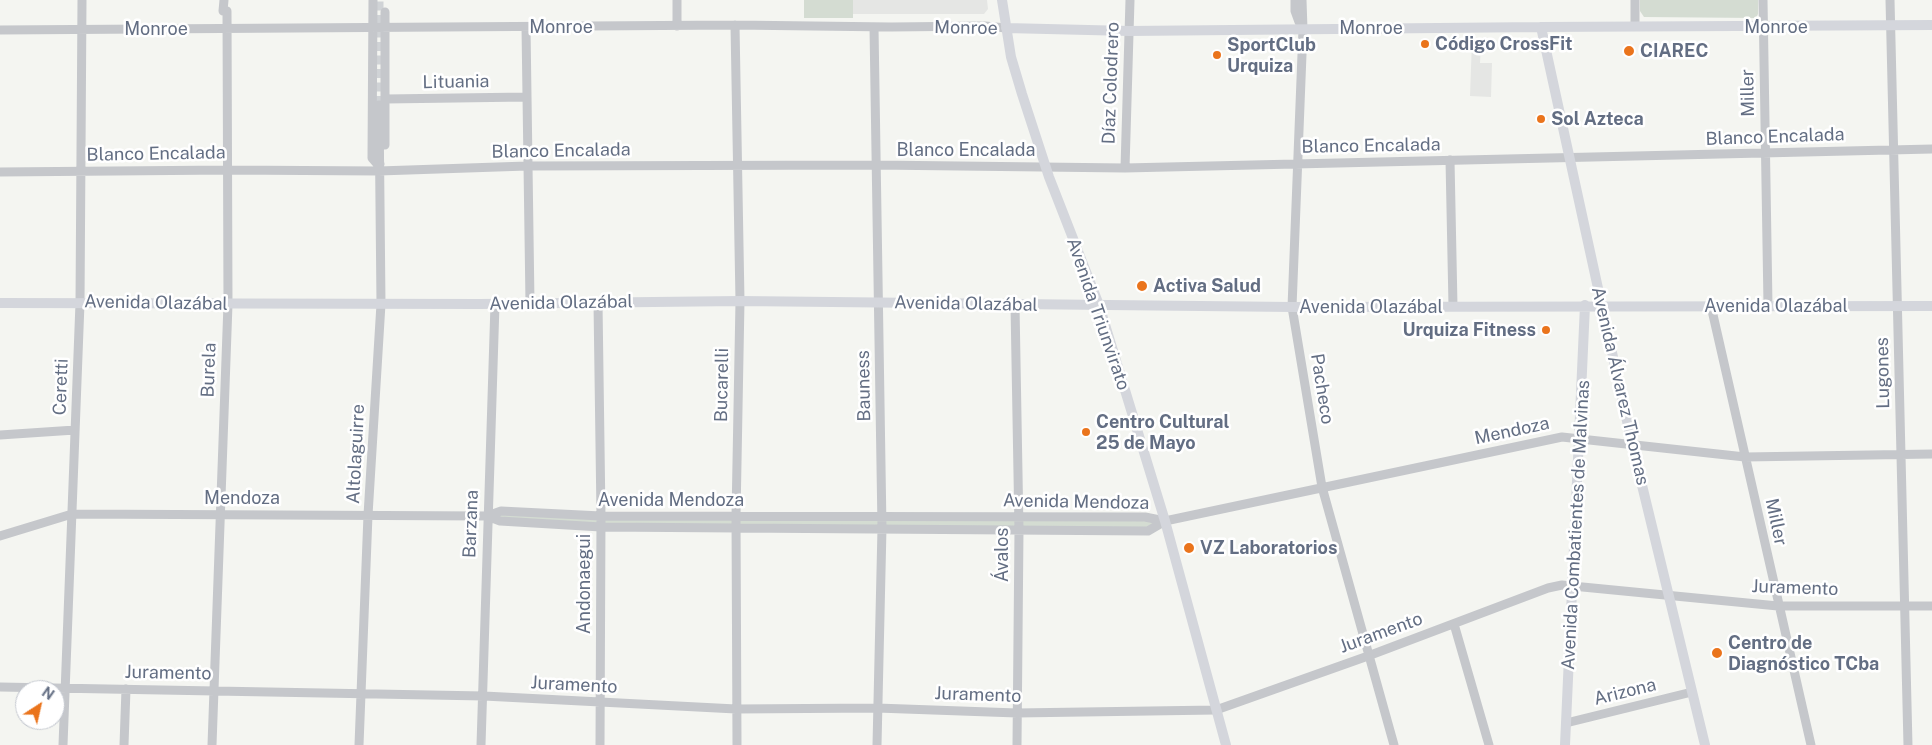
<!DOCTYPE html>
<meta charset="utf-8">
<style>
body{margin:0}
#map{position:relative;width:1932px;height:745px;overflow:hidden;background:#f4f5f1;font-family:"Public Sans",sans-serif}
canvas{display:block}
.north{position:absolute;left:15px;top:680px;width:50px;height:50px;box-sizing:border-box;background:#fff;border:1px solid #c1c5cd;border-radius:50%;rotate:35deg;font-size:14px;font-weight:700;line-height:20px;text-align:center;color:#636e83}
.north::after{content:'';display:block;margin:auto;width:18px;height:22px;background:#ea741c;clip-path:polygon(50% 0,100% 100%,50% 72%,0 100%)}
</style>
<div id="map">
<canvas width="1932" height="745"></canvas>
<div class="north">N</div>
</div>
<script>
const context = document.querySelector('canvas').getContext('2d');
context.lineJoin = 'round';
function fill(path, color) {
  context.fillStyle = color;
  context.fill(path, 'evenodd');
}
function trace(path, color, width, dash) {
  context.strokeStyle = color;
  context.lineWidth = width;
  context.lineCap = dash ? 'butt' : 'round';
  context.setLineDash(dash || []);
  context.stroke(path);
}
function write(font, color, halo, rows, align = 'center') {
  context.font = font + ' "Public Sans",sans-serif';
  context.lineWidth = 5;
  context.setLineDash([]);
  context.textBaseline = 'middle';
  context.strokeStyle = halo;
  context.fillStyle = color;
  for (const [text, x, y, turn = 0] of rows) {
    context.save();
    context.translate(x, y);
    context.rotate((+turn || 0) * Math.PI / 180);
    context.textAlign = isNaN(turn) ? turn : align;
    if (halo) context.strokeText(text, 0, 0);
    context.fillText(text, 0, 0);
    context.restore();
  }
}
fill(new Path2D(`
 M853,0h134l1,9 -4,5h-131z
 M1472,41l9,1 -1,21h12l-1,34 -21,-1z`), '#e5e6e4');
fill(new Path2D(`
 M804,0h49v18h-49z
 M1640,0h118v14l-2,4 -112,-1 -4,-6z
 M501,511l664,10 -17,10 -547,-4 -114,-11z`), '#d4dcd2');
trace(new Path2D(`
 M379,105v-105`), '#d0d3d6', 9, [9, 4.5]);
trace(new Path2D(`
 M373,0l-1,158 7,8 1,-2
 M1295,0v11l4,11
 M1302,0l1,29 -11,278 30,180 72,258
 M1635,0v26
 M1763,0l5,305
 M1890,0l18,745
 M735,25l5,276 -4,215 1,229
 M677,26v-26
 M526,27l4,276
 M874,27l8,501 -5,217
 M0,30l735,-5 156,2 94,-1 21,2
 M386,99l140,-2
 M385,145v-133
 M1450,160l3,146
 M1125,168l5,-168
 M0,172l228,-2 151,1 148,-5 349,-1 249,3 807,-19
 M598,303l3,213 -1,229
 M1015,305l4,225 -2,215
 M1711,306l100,439
 M0,435l75,-5
 M487,516l14,-5 100,5 544,1 20,4
 M0,536l72,-22 415,2 13,5 101,6 547,4 17,-10 397,-84 183,20 187,-3
 M1454,624l35,121
 M0,687l484,9 252,13 141,-1 140,5 199,-3 152,-54 180,-68 14,-3 216,21h154
 M1566,723l126,-31
 M63,745l17,-442 2,-303
 M124,745l2,-56
 M212,745l16,-441 -1,-293h-4l1,-11
 M359,745l9,-230 13,-211 -2,-199
 M481,745l14,-441`), '#c5c7cb', 9);
trace(new Path2D(`
 M1002,0l9,57 11,37 27,83 50,128 66,216 61,224
 M1541,27l91,417 73,301
 M1006,28l123,3 412,-4 391,-2
 M0,303l480,1 260,-3 552,6 640,-1
 M1565,745l20,-440`), '#d4d6dc', 10);
for (const [x, y, r, color] of [
 [1425,44,5,"#ea741c"],
 [1629,51,6,"#ea741c"],
 [1217,55,5,"#ea741c"],
 [1541,119,5,"#ea741c"],
 [1142,286,6,"#ea741c"],
 [1546,330,5,"#ea741c"],
 [1086,432,5,"#ea741c"],
 [1189,548,6,"#ea741c"],
 [1717,653,6,"#ea741c"]
]) {
  const dot = new Path2D();
  dot.arc(x, y, r, 0, 2 * Math.PI);
  context.fillStyle = color;
  context.fill(dot);
  trace(dot, '#fff', 2);
}
write('18px', '#636e83', '#fff', [
 ["Monroe",561,27],
 ["Monroe",1776,27],
 ["Monroe",966,28,1],
 ["Monroe",1371,28],
 ["Monroe",156,29],
 ["Lituania",456,82,-1],
 ["Díaz Colodrero",1111,83,-88],
 ["Miller",1748,93,-91],
 ["Blanco Encalada",1775,137,-2],
 ["Blanco Encalada",1371,146,-1],
 ["Blanco Encalada",966,150],
 ["Blanco Encalada",561,151,-1],
 ["Blanco Encalada",156,154,-1],
 ["Avenida Olazábal",156,303,1],
 ["Avenida Olazábal",561,303,-1],
 ["Avenida Olazábal",966,304,1],
 ["Avenida Olazábal",1776,306],
 ["Avenida Olazábal",1371,307],
 ["Avenida Triunvirato",1098,314,71],
 ["Burela",209,370,-88],
 ["Lugones",1883,373,-91],
 ["Bucarelli",722,385,-89],
 ["Bauness",864,386,-91],
 ["Avenida Álvarez Thomas",1620,386,77],
 ["Ceretti",61,387,-88],
 ["Pacheco",1322,389,81],
 ["Mendoza",1512,431,-12],
 ["Altolaguirre",356,454,-87],
 ["Mendoza",242,498],
 ["Avenida Mendoza",671,500],
 ["Avenida Mendoza",1076,502,1],
 ["Miller",1776,522,78],
 ["Barzana",471,524,-88],
 ["Avenida Combatientes de Malvinas",1576,525,-87],
 ["Ávalos",1002,555,-90],
 ["Andonaegui",584,584,-90],
 ["Juramento",1795,588,2],
 ["Juramento",1381,633,-20],
 ["Juramento",168,673,1],
 ["Juramento",574,685,3],
 ["Arizona",1625,692,-14],
 ["Juramento",978,695,2]
]);
write('bold 18px', '#636e83', '#fff', [
 ["Código CrossFit",1435,44],
 ["SportClub",1227,45],
 ["Urquiza",1227,66],
 ["CIAREC",1640,51],
 ["Sol Azteca",1551,119],
 ["Activa Salud",1153,286],
 ["Urquiza Fitness",1536,330,"right"],
 ["Centro Cultural",1096,422],
 ["25 de Mayo",1096,443],
 ["VZ Laboratorios",1200,548],
 ["Centro de",1728,643],
 ["Diagnóstico TCba",1728,664]
], 'left');
</script>
